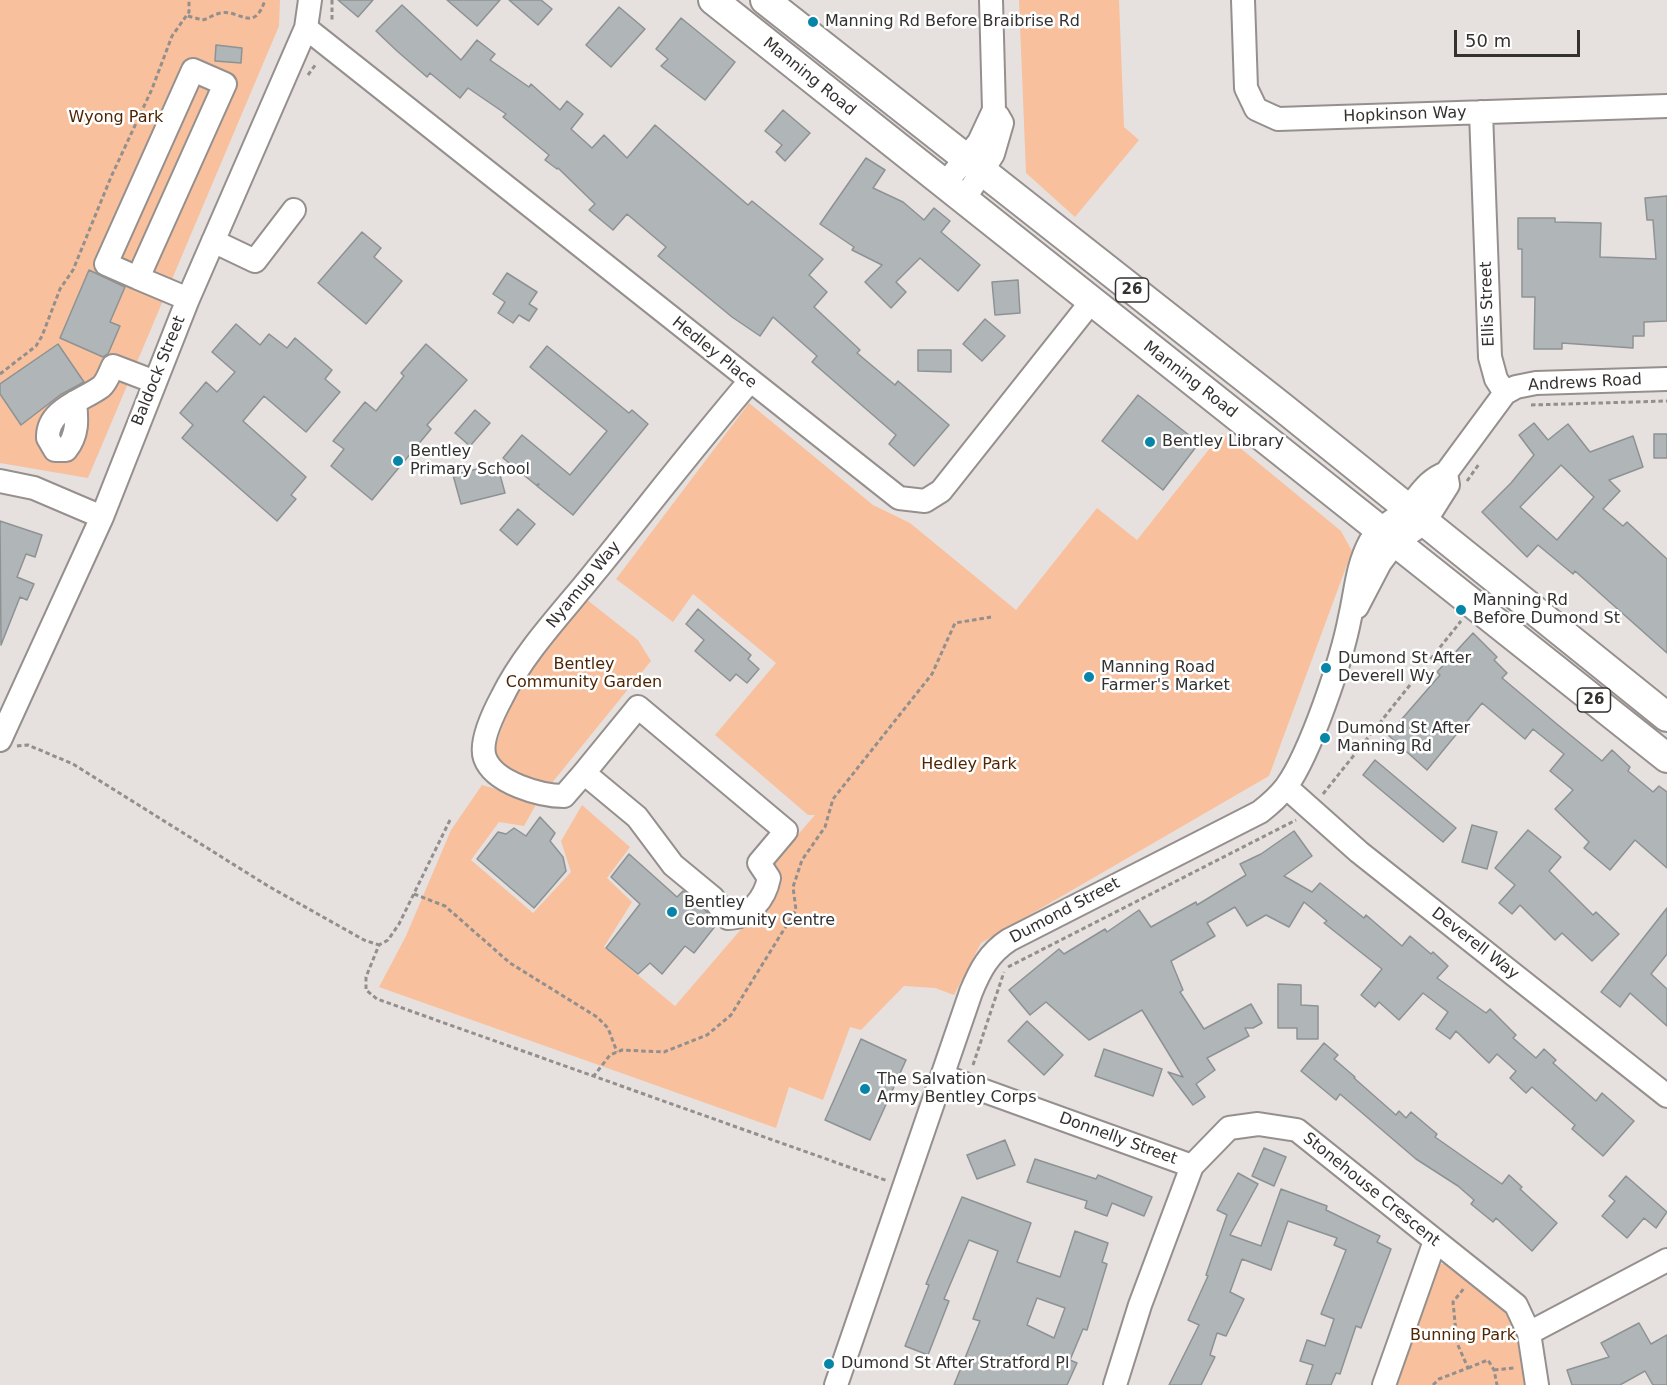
<!DOCTYPE html>
<style>
body{margin:0}
#map{position:relative;width:1667px;height:1385px;overflow:hidden;background:#e6e1de;font-family:"DejaVu Sans",sans-serif}
canvas{display:block}
.scale{position:absolute;left:1454px;top:30px;width:126px;height:27px;box-sizing:border-box;border:3px solid #343231;border-top:0;padding-left:8px;font-size:18px;line-height:21px;white-space:nowrap;color:#343231;-webkit-text-stroke:4px #fff;paint-order:stroke}
</style>
<div id="map">
<canvas width="1667" height="1385"></canvas>
<div class="scale">50 m</div>
</div>
<script>
const context = document.querySelector('canvas').getContext('2d');
context.lineJoin = 'round';
function fill(path, color) {
  context.fillStyle = color;
  context.fill(path, 'evenodd');
}
function trace(path, color, width, dash) {
  context.strokeStyle = color;
  context.lineWidth = width;
  context.lineCap = dash ? 'butt' : 'round';
  context.setLineDash(dash || []);
  context.stroke(path);
}
function write(font, color, halo, rows, align = 'center') {
  context.font = font + ' "DejaVu Sans",sans-serif';
  context.lineWidth = 5;
  context.setLineDash([]);
  context.textBaseline = 'middle';
  context.strokeStyle = halo;
  context.fillStyle = color;
  for (const [text, x, y, turn = 0] of rows) {
    context.save();
    context.translate(x, y);
    context.rotate((+turn || 0) * Math.PI / 180);
    context.textAlign = isNaN(turn) ? turn : align;
    if (halo) context.strokeText(text, 0, 0);
    context.fillText(text, 0, 0);
    context.restore();
  }
}
fill(new Path2D(`
 M0,0h280l-1,26 -191,452 -88,-15z
 M1019,0h100l5,127 15,13 -64,77 -49,-44z
 M749,403l124,102 37,18 106,87 81,-102 40,32 85,-107 119,98 11,20 -83,225 -288,167 -27,52 -19,-7 -31,-2 -43,44 -11,-3 -27,73 -34,-13 -13,41 -397,-141 27,-51 45,-106 31,-45 56,16 -14,25 -25,-4 -28,38 62,53 38,-41 -10,-31 21,-36 48,42 -23,31 25,24 -28,45 71,59 104,-121 -6,-22 42,-48h-7l-93,-80 61,-72 -83,-69 -20,28 -57,-43z
 M586,599l52,41 13,21 -104,128 -42,-21 -11,-13c15,-66 52,-105 92,-156z
 M1441,1264h6l57,42 13,25 10,54h-134l43,-118z`), '#f9c09d');
const building = new Path2D(`
 M338,0h35l-15,17z
 M447,0h53l-23,26z
 M509,0h32l11,9 -14,16z
 M402,5l59,55 16,-20 18,14 -5,6 39,27 2,-3 29,26 7,-9 16,13 -12,15 21,19 12,-13 23,23 28,-33 93,80 4,-4 71,58 -14,16 18,17 -13,15 46,43 -3,3 38,32 3,-4 51,44 -35,41 -25,-22 7,-9 -84,-73 5,-6 -44,-39 -13,19 -28,-19 -74,-61 8,-9 -39,-33 -14,16 -24,-20 6,-6 -37,-36 -1,1 -12,-9 4,-5 -46,-38 3,-3 -38,-26 -8,10 -30,-25 -3,4 -30,-26 -21,-20z
 M619,7l26,22 -34,38 -25,-22z
 M681,18l54,44 -30,38 -44,-34 7,-7 -12,-10z
 M216,45l26,3 -1,15 -26,-2z
 M783,110l27,23 -25,28 -9,-9 6,-7 -17,-14z
 M866,158l19,12 -12,18 30,14 21,18 10,-12 16,13 -9,11 39,33 -22,26 -38,-33 -24,24 10,10 -15,16 -26,-26 17,-17 -30,-15 2,-3 -34,-23z
 M1667,196v125l-23,1v14h-11v12l-71,-5v6h-28l1,-52h-13v-48h-4v-31h37v4l46,1 -1,34 56,2 -3,-39h-6l-2,-22z
 M362,232l19,16 -7,9 28,24 -36,43 -48,-41z
 M89,270l36,17 -15,35 10,4 -12,28 -5,3 -43,-19z
 M507,273l30,19 -8,12 8,5 -8,12 -10,-6 -6,8 -15,-10 7,-11 -12,-8z
 M1018,280l2,33 -25,2 -3,-33z
 M985,319l20,17 -23,25 -19,-17z
 M236,324l24,21 9,-11 18,14 8,-10 37,32 -7,9 15,13 -34,40 -42,-36 -21,25 63,56 -15,18 5,4 -19,22 -95,-83 11,-13 -13,-12 26,-31 11,10 18,-20 -23,-20z
 M58,344l26,38 -24,13 -39,30 -21,-31v-10z
 M426,344l41,36 -40,45 4,4 -59,71 -41,-34 13,-17 -11,-8 32,-39 11,9 28,-35 -3,-3z
 M547,346l82,67 3,-3 16,14 -75,91 -36,-29 2,-2 -3,1 -33,-27 19,-23 48,40 37,-44 -77,-64z
 M918,350h33v22l-33,-1z
 M1138,395l61,48 -36,47 -61,-49z
 M475,410l15,13 -20,23 -15,-13z
 M1534,423l14,17 20,-16 22,28 43,-16 10,31 -34,13 11,11 -17,18 20,17 4,-4 40,37v94l-92,-82 -2,3 -35,-29 -11,12 -45,-45 29,-29 23,-28 -15,-20zM1561,465l33,32 -37,43 -37,-33z
 M1654,434h13v24h-13z
 M497,464l8,29 -44,11 -8,-29z
 M518,509l17,15 -18,21 -17,-15z
 M0,521l42,14 -7,22 -9,-3 -9,23 17,7 -7,16 -7,-3 -19,48z
 M698,609l53,46 -3,4 11,10 -12,14 -11,-9 -6,7 -35,-30 9,-11 -18,-16z
 M1473,633l24,24 -3,3 13,13 -5,5 56,47 44,36 10,-11 18,17 -2,4 25,21 6,-6 8,6v76l-32,-28 -25,30 -26,-22 5,-6 -34,-33 18,-19 -23,-19 14,-17 -31,-25 -8,10 -43,-36 -55,67 -39,-35 52,-60 -3,-3z
 M1375,760l81,68 -13,14 -80,-67z
 M540,817l15,16 -5,8 13,16 3,14 -32,37 -57,-49 21,-27 8,2 8,-6 12,8z
 M1472,825l25,7 -10,37 -25,-7z
 M1528,830l33,27 -12,14 44,44 3,-3 23,22 -27,27 -30,-28 -7,7 -35,-35 -8,9 -13,-11 16,-18 -20,-17z
 M1294,831l18,25 -28,20 28,16 8,-9 44,35 2,-3 36,31 8,-10 21,18 2,-2 15,14 -11,12 49,35 4,-4 26,26 -3,3 23,20 8,-9 12,11 -3,3 43,38 6,-8 32,28 -31,35 -31,-27 3,-4 -43,-38 -6,6 -16,-15 6,-7 -19,-17 -8,9 -33,-32 -6,8 -14,-10 12,-17 -25,-19 -24,27 -20,-18 -4,5 -14,-12 21,-26 -58,-46 3,-2 -23,-19 -15,25 -23,-12 -19,11 -12,-19 -28,16 8,13 -44,25 12,29 -3,2 24,37 47,-25 11,19 -9,5h-8l4,8 -42,22 8,12 -19,14 9,13 -12,8 -25,-33 15,5 -41,-67 -53,30 -43,-38 -16,13 -21,-25 50,-41 5,5 41,-25 2,3 32,-22 12,17 45,-25 1,3 49,-30 -6,-11 21,-10z
 M629,854l48,43 6,-6 20,16 13,18 -22,28 -9,-7 -23,28 -12,-11 -12,11 -32,-26 34,-44 -29,-27z
 M1667,908v46l-16,20 16,15v37l-37,-33 -10,14 -19,-15z
 M1278,984l23,1v20l17,1v33h-21v-11h-19z
 M1027,1021l36,34 -19,20 -36,-34z
 M861,1039l45,21 -36,80 -45,-20z
 M1324,1043l14,12 -4,4 21,18 -1,1 42,37 3,-4 7,7 5,-6 26,22 -2,3 67,47 7,-9 13,12 -2,2 37,34 -25,28 -36,-33 -3,4 -22,-18 3,-4 -16,-14 -42,-27 -76,-65 -4,6 -35,-29z
 M1104,1049l58,20 -9,27 -58,-20z
 M1005,1140l10,25 -38,14 -10,-24z
 M1264,1148l22,9 -12,29 -22,-10z
 M1035,1159l61,20 2,-4 54,22 -8,19 -32,-13 -5,13 -22,-8 2,-7 -60,-19z
 M1238,1173l20,11 -28,51 31,11 20,-57 46,17 -1,4 54,26 -3,6 14,7 -30,79 -5,-2 -16,48 -4,-1 -5,12h-25l7,-20 -13,-4 7,-21 18,6 9,-27 -13,-5 25,-64 -12,-5 3,-7 -49,-17 -17,49 -29,-11 -12,33 14,7 -18,37 -9,-3 -7,22 5,2 -14,28h-32l30,-60 -11,-5 20,-44 -2,-1 21,-60 -10,-5z
 M1626,1176l41,36 -11,16 -12,-10 -17,20 -25,-22 13,-15 -6,-5z
 M962,1197l69,26 -14,39 43,15 15,-46 33,12 -6,19 5,2 -20,66 -4,-1 -13,31 7,3 -10,22h-113l26,-64 -7,-2 25,-68 -29,-11 -25,59 5,2 -21,54 -23,-9 24,-61 -3,-1zM1037,1298l28,10 -11,30 -27,-13z
 M1639,1323l12,21 16,-9v50h-14l-8,-14 -25,14h-48l-5,-15 42,-13 -8,-14z`);
fill(building, '#b0b5b7');
trace(building, '#8d9294', 1.5);
const minor = new Path2D(`
 M1243,0l3,88 10,21 22,10 389,-13
 M306,28l593,470 26,3 16,-10 150,-189
 M944,185l35,-43 15,-32 -3,-110
 M963,201l30,-47 9,-31 -4,-7
 M213,241l42,20 39,-51
 M138,278l-32,-14 87,-194 32,14 -87,194 50,21
 M1505,393l11,-6 20,-4 131,-4
 M75,402c2,18 3,33 -9,48h-11l-7,-12c-1,-29 34,-37 53,-51 6,-5 9,-15 12,-21l42,16
 M0,481l34,7 68,29
 M1357,607l23,-44 15,-20 29,-20 24,-38 -2,-12
 M638,707l148,124 -27,32 10,15c-4,20 -19,40 -41,40l-15,-20 -40,-33 -36,-48 -53,-44z
 M0,740l102,-223 86,-218 118,-271 4,-28
 M584,773l-20,23c-23,0 -70,-13 -79,-38 -6,-16 9,-46 17,-61 22,-45 60,-84 92,-124 52,-64 102,-129 156,-192
 M1286,787l73,65 308,244
 M943,1076l249,90
 M1529,1333l138,-73
 M836,1385l135,-393c9,-22 18,-39 38,-52l251,-128c9,-7 19,-16 26,-25 25,-35 56,-128 64,-170 6,-26 7,-51 20,-75 9,-15 24,-21 37,-33 13,-14 20,-29 39,-36l59,-80 -9,-14 -6,-22 -9,-245
 M1115,1385l25,-80 52,-139 37,-38 29,-4 39,6 219,175 13,28 8,52
 M1384,1385l51,-144`);
const major = new Path2D(`
 M713,0l954,758
 M765,0l517,407 385,310`);
trace(minor, '#95908d', 26);
trace(major, '#95908d', 32);
trace(new Path2D(`
 M332,0v22
 M188,16l14,4c6,-1 12,-6 19,-7 18,-4 33,21 44,-13
 M308,75l8,-11
 M0,374l36,-28 6,-10 18,-47 13,-19 38,-93 41,-88 20,-53 17,-24v-12
 M1531,405l136,-4
 M1467,481l12,-17
 M17,746l11,-1 45,19 195,122 96,54 15,5
 M1323,794l138,-173
 M450,820l-51,104 -11,16 -9,5 -13,32v13l11,9 511,182
 M414,894l31,12 65,57 87,54 11,11 9,24
 M1008,967l288,-147
 M973,1065l31,-93
 M593,1077l17,-22 12,-5 42,2 43,-17 24,-20 65,-105 -3,-23 9,-27 23,-33 8,-28 99,-125 23,-51 36,-6
 M1468,1368l20,-8 6,10 3,15
 M1494,1370l20,-2
 M1433,1385l6,-6 29,-11 -11,-25 -4,-41 12,-15`), '#938f8d', 3, [4.5, 3]);
trace(minor, '#fff', 22);
trace(major, '#fff', 28);
for (const [x, y, r, color] of [
 [813,22,6,"#0685a9"],
 [1150,442,6,"#0685a9"],
 [398,461,6,"#0685a9"],
 [1461,610,6,"#0685a9"],
 [1326,668,6,"#0685a9"],
 [1089,677,6,"#0685a9"],
 [1325,738,6,"#0685a9"],
 [672,912,6,"#0685a9"],
 [865,1089,6,"#0685a9"],
 [829,1364,6,"#0685a9"]
]) {
  const dot = new Path2D();
  dot.arc(x, y, r, 0, 2 * Math.PI);
  context.fillStyle = color;
  context.fill(dot);
  trace(dot, '#fff', 2);
}
for (const [x, y, w] of [
 [1132,290,33],
 [1594,700,33]
]) {
  const box = new Path2D();
  box.roundRect(x - w / 2, y - 12, w, 24, 4.5);
  context.fillStyle = '#fff';
  context.fill(box);
  trace(box, '#343231', 1.5);
}
write('bold 15px', '#343231', null, [
 ["26",1132,290],
 ["26",1594,700]
]);
write('16px', '#343231', '#fff', [
 ["Manning Rd Before Braibrise Rd",825,22],
 ["Bentley Library",1162,442],
 ["Bentley",410,452],
 ["Primary School",410,470],
 ["Manning Rd",1473,601],
 ["Before Dumond St",1473,619],
 ["Dumond St After",1338,659],
 ["Deverell Wy",1338,677],
 ["Manning Road",1101,668],
 ["Farmer's Market",1101,686],
 ["Dumond St After",1337,729],
 ["Manning Rd",1337,747],
 ["Bentley",684,903],
 ["Community Centre",684,921],
 ["The Salvation",877,1080],
 ["Army Bentley Corps",877,1098],
 ["Dumond St After Stratford Pl",841,1364]
], 'left');
write('16px', '#343231', '#fff', [
 ["Manning Road",809,77,39],
 ["Hopkinson Way",1405,115,-2],
 ["Ellis Street",1488,304,-92],
 ["Hedley Place",714,353,39],
 ["Baldock Street",159,371,-68],
 ["Manning Road",1190,380,38],
 ["Andrews Road",1585,383,-3],
 ["Nyamup Way",584,585,-51],
 ["Dumond Street",1065,911,-28],
 ["Deverell Way",1475,944,38],
 ["Donnelly Street",1118,1139,20],
 ["Stonehouse Crescent",1371,1190,39]
]);
write('16px', '#4f2504', '#fff', [
 ["Wyong Park",116,118],
 ["Bentley",584,665],
 ["Community Garden",584,683],
 ["Hedley Park",969,765],
 ["Bunning Park",1463,1336]
]);
</script>
